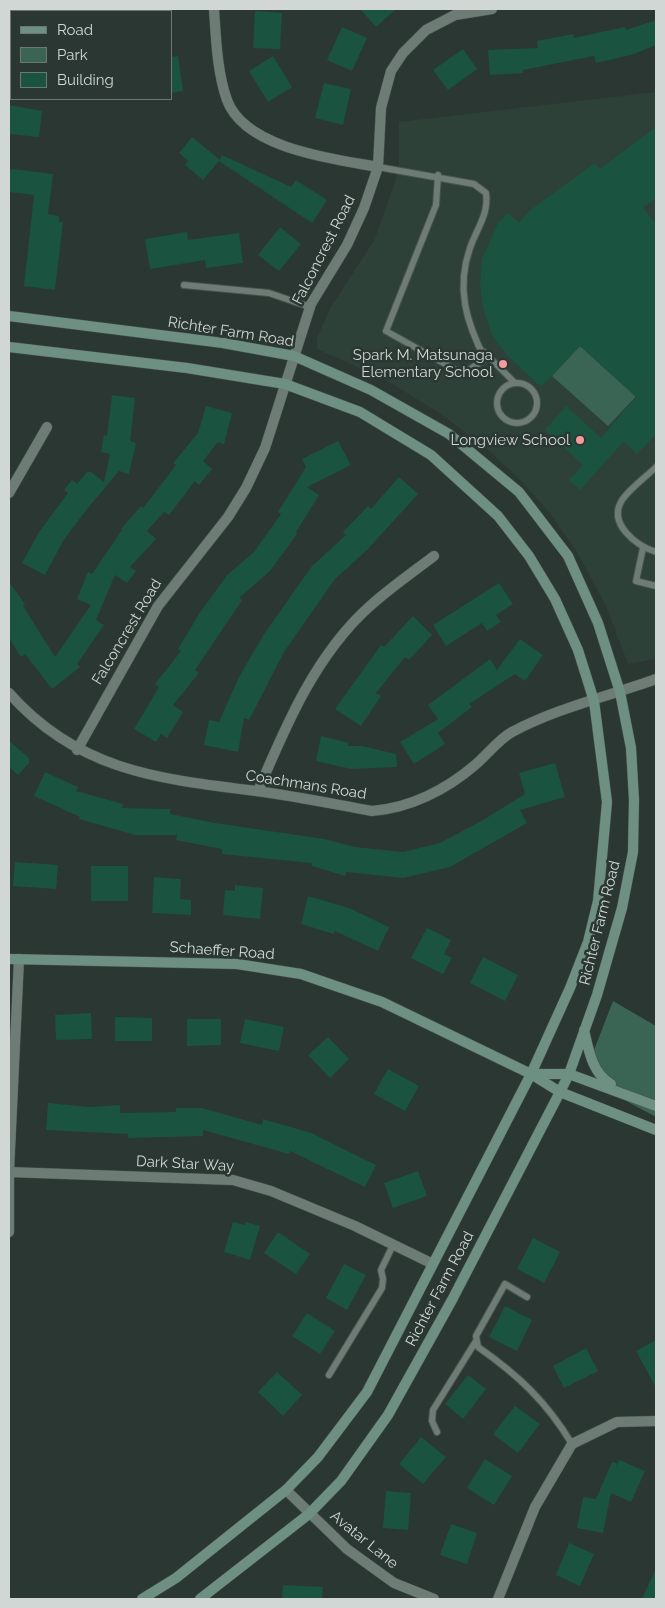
<!DOCTYPE html>
<style>
body{margin:0}
#map{position:relative;width:665px;height:1608px;overflow:hidden;background:#2b3732;font-family:Raleway,sans-serif}
canvas{display:block}
.frame{position:absolute;inset:0;border:10px solid #d0d7d4;pointer-events:none}
.legend{position:absolute;left:10px;top:10px;width:162px;height:90px;box-sizing:border-box;background:#2b3732;border:1px solid #6d7773;margin:0;padding:6px 9px;list-style:none;font-size:15px;color:#d0d7d4}
.legend li{display:flex;align-items:center;gap:10px;height:25px}
.legend b{width:25px;border:1px solid #6d7773}
</style>
<div id="map">
<canvas width="665" height="1608"></canvas>
<div class="frame"></div>
<ul class="legend">
<li><b style="height:6px;background:#6e9083"></b>Road</li>
<li><b style="height:14px;background:#3a6555"></b>Park</li>
<li><b style="height:14px;background:#1a5340"></b>Building</li>
</ul>
</div>
<script>
const context = document.querySelector('canvas').getContext('2d');
context.lineJoin = 'round';
function fill(path, color) {
  context.fillStyle = color;
  context.fill(path, 'evenodd');
}
function trace(path, color, width, dash) {
  context.strokeStyle = color;
  context.lineWidth = width;
  context.lineCap = dash ? 'butt' : 'round';
  context.setLineDash(dash || []);
  context.stroke(path);
}
function write(font, color, halo, rows, align = 'center') {
  context.font = font + ' Raleway,sans-serif';
  context.lineWidth = 5;
  context.setLineDash([]);
  context.textBaseline = 'middle';
  context.strokeStyle = halo;
  context.fillStyle = color;
  for (const [text, x, y, turn = 0] of rows) {
    context.save();
    context.translate(x, y);
    context.rotate((+turn || 0) * Math.PI / 180);
    context.textAlign = isNaN(turn) ? turn : align;
    if (halo) context.strokeText(text, 0, 0);
    context.fillText(text, 0, 0);
    context.restore();
  }
}
fill(new Path2D(`
 M656,92v567l-28,5 -22,-58 -29,-54 -27,-39 -30,-33 -27,-26 -52,-40 -57,-35 -67,-30v-11l14,-31 44,-68 24,-69v-48z`), '#2e4139');
fill(new Path2D(`
 M580,346l42,38 21,5 -35,37 -56,-50z
 M613,1001l43,25v91l-58,-31 -9,-23z`), '#3a6555');
fill(new Path2D(`
 M360,9h36l-20,18z
 M255,11l27,2 -2,36 -27,-1z
 M656,20v25l-25,10 -35,8 -2,-7 -71,14v3l-33,2 -2,-25 50,-2 -1,-7 36,-7 1,4 51,-11 1,3z
 M342,27l25,11 -15,33 -25,-11z
 M463,49l14,20 -29,21 -15,-20z
 M178,56l5,35 -12,2v-36z
 M273,56l19,31 -24,15 -19,-31z
 M324,83l27,6 -8,36 -28,-7z
 M9,105l33,6 -3,26 -30,-3z
 M656,127v71l-13,10 13,16v210l-19,20 -13,-13 -44,49 -11,-10 14,-15 -38,-35 21,-24 35,32 35,-41 -56,-51 -39,41 -35,-33 -14,-19 -9,-27 -3,-24 2,-25 16,-36 10,-10 11,10 10,-12 66,-48 5,6z
 M192,137l28,23 2,-5 69,32 5,-7 31,20 -15,23 -93,-62 -16,19 -18,-15 3,-4 -9,-8z
 M13,169l40,5 -5,40 11,2v6h4l-8,68 -31,-4 10,-91 -25,-3v-22z
 M280,227l21,17 -22,27 -21,-16z
 M187,232l1,8 51,-7 4,30 -37,5 -1,-8 -55,9 -5,-30z
 M112,395l23,3 -5,43 6,2 -7,31 -10,-3 -32,38 -24,32 -18,34 -23,-12 17,-31 29,-39 -4,-3 8,-10 5,4 10,-12h4l13,10 6,-28 -9,-2 3,-17 3,1z
 M206,406l26,7 -8,31 -6,-2 -15,19 9,8 -13,16 -4,-4 -26,34 -5,-3 -17,19 9,8 -26,28 6,4 -9,12 -12,-8 -19,45 8,5 -27,39 3,3 -28,22 -27,-35 -4,3 -12,-19v-56l16,22 -2,2 32,51 36,-52 -14,-6 11,-27 4,2 30,-44 -1,-1 20,-23 2,2 33,-43 -3,-2 25,-30z
 M338,441l13,24 -44,22 12,8 -23,37 1,2 -27,37 -31,27 3,2 -47,70 4,3 -26,32 10,7 -16,26 -6,-4 -5,8 -22,-13 25,-42 -4,-3 26,-33 -3,-2 21,-35 28,-39 27,-23 27,-38 -3,-2 28,-45 -4,-8z
 M399,477l19,17 -51,56 -32,29 -51,73 -35,68 -5,-2 -6,34 -34,-7 5,-25 10,2 20,-45 25,-43 48,-68 34,-31 -3,-3 25,-26 3,3z
 M499,583l14,21 -17,11 5,7 -14,9 -5,-8 -36,23 -13,-21z
 M413,616l19,19 -23,25 -4,-3 -29,36 5,3 -20,30 -26,-17 46,-64 3,2z
 M520,639l23,16 -18,26 -10,-7 -46,30 3,3 -34,26 7,11 -31,20 -14,-22 38,-23 -10,-14 62,-46 7,11z
 M321,736l28,7 -2,3h15l34,8 1,13 -46,2 -35,-8z
 M9,741l20,17v5l-11,12 -9,-8z
 M555,763l10,34 -45,13 7,13 -77,44 -47,11 -57,-6 -1,4 -33,-10v-3l-90,-9v-5l-46,-9 1,-5h-42l-56,-16 1,-2 -46,-21 11,-24 33,15 -2,4 47,13 -1,4 48,1v5l45,9 109,16 31,8 48,5 37,-9 43,-23 42,-26 -6,-21z
 M15,862l43,3 -2,24 -43,-3z
 M91,866h37v35h-37z
 M154,877l27,2 -1,20 11,1v15l-39,-2z
 M235,885l28,3 -3,31 -37,-4 2,-25 10,1z
 M308,896l41,12 40,19 -11,24 -43,-20 -1,3 -33,-10z
 M427,928l24,12 -7,14 8,4 -9,16 -32,-16z
 M483,957l35,18 -13,26 -35,-18z
 M91,1013l1,26 -36,1 -1,-25z
 M115,1017l37,1v23h-37z
 M187,1019h34v26l-34,1z
 M245,1019l39,8 -5,24 -39,-8z
 M328,1037l21,22 -19,19 -22,-23z
 M388,1069l31,17 -14,25 -31,-17z
 M48,1103l41,4 31,-2v8l56,-1v-4h26l60,17 1,-6 48,14 65,32 -11,22 -75,-36 -1,3 -86,-24v6l-75,2v-4l-82,-4z
 M418,1171l9,25 -34,12 -9,-25z
 M233,1222l12,3 1,-3 14,4 -10,34 -26,-8z
 M278,1232l32,22 -14,20 -32,-21z
 M533,1238l27,14 -16,31 -27,-14z
 M344,1264l22,11 -19,35 -21,-12z
 M505,1306l27,14 -15,31 -28,-14z
 M307,1313l28,18 -15,23 -28,-18z
 M656,1340v48l-20,-37z
 M586,1348l12,23 -34,17 -11,-22z
 M277,1372l25,23 -19,21 -25,-24z
 M468,1375l18,14 -23,30 -18,-15z
 M515,1406l25,18 -22,29 -25,-19z
 M421,1437l25,20 -23,27 -24,-20z
 M485,1459l27,17 -18,29 -27,-17z
 M619,1460l26,11 -14,31 -20,-9 -8,40 -26,-5 6,-31 13,2 16,-37 5,1 -1,4z
 M386,1491l25,2 -3,37 -25,-2z
 M451,1524l26,9 -10,31 -27,-9z
 M569,1543l25,11 -14,32 -24,-11z
 M656,1568v31h-14z
 M283,1585l40,2 -1,12h-40z`), '#1a5340');
const lane = new Path2D(`
 M378,167l96,17 12,9c3,21 -9,35 -16,55 -14,40 -4,74 15,111l-22,15 -77,-43 50,-126 2,-30
 M184,285l85,8 41,14
 M484,352l31,31
 M497 403a20 20 0 1 1 40 0a20 20 0 1 1-40 0Z
 M656,467c-10,10 -26,21 -34,33 -15,24 15,46 34,52
 M643,548l-7,33 20,5
 M527,1297l-22,-13 -29,52 2,11c40,28 68,54 94,97
 M329,1375l53,-87 1,-9 -2,-9 12,-25
 M437,1432l-5,-11 1,-11 43,-69`);
const street = new Path2D(`
 M214,9c2,29 3,63 13,91 18,49 107,59 151,67
 M41,11v-2
 M9,75h2
 M9,493l38,-66
 M9,693c69,78 150,86 247,98 39,5 77,13 116,20 38,-3 74,-21 103,-46 12,-10 24,-26 37,-33 45,-24 97,-36 144,-53
 M77,750l81,-144 70,-89 18,-29 19,-40 46,-144 36,-59 17,-37 14,-41 3,-59 10,-37 12,-18 23,-23 29,-15 37,-6
 M258,791c28,-66 58,-137 112,-185 20,-18 43,-34 64,-50
 M9,1171l10,-212
 M9,1172l224,8 38,11 84,35 78,38
 M9,1178v54
 M286,1490l61,59 47,34 40,16
 M498,1599l37,-92 37,-63 45,-22 39,-1`);
const secondary = new Path2D(`
 M9,316l214,27 71,13 77,34 78,44 70,58 49,64 30,67 22,69 11,56 3,52 -1,52 -11,56 -25,87 -28,79 -9,18 -108,208 -64,115 -47,66 -32,33 -109,85
 M9,347l178,21 98,16 75,28 71,43 67,61 31,40 26,43 23,51 16,51 13,101 -9,99 -10,41 -18,46 -39,86 -164,318 -49,65 -32,33 -110,88 -34,21
 M9,959l228,5 64,10 81,28 149,72 29,18 96,38
 M584,1030c5,21 8,43 27,54
 M531,1074h38l87,32`);
trace(lane, '#48524e', 8);
trace(street, '#48524e', 11);
trace(secondary, '#48524e', 11);
trace(lane, '#6e7c76', 6);
trace(street, '#6e7c76', 10);
trace(secondary, '#6e9083', 10);
for (const [x, y, r, color] of [
 [503,364,5,"#f59b9d"],
 [580,440,5,"#f59b9d"]
]) {
  const dot = new Path2D();
  dot.arc(x, y, r, 0, 2 * Math.PI);
  context.fillStyle = color;
  context.fill(dot);
  trace(dot, '#2b3732', 2);
}
write('15px', '#d0d7d4', '#2b3732', [
 ["Falconcrest Road",324,250,-63],
 ["Richter Farm Road",231,332,9],
 ["Falconcrest Road",127,632,-59],
 ["Coachmans Road",306,785,9],
 ["Richter Farm Road",600,923,-76],
 ["Schaeffer Road",222,951,4],
 ["Dark Star Way",185,1164,3],
 ["Richter Farm Road",440,1289,-62],
 ["Avatar Lane",364,1540,39]
]);
write('15px', '#d0d7d4', '#2b3732', [
 ["Spark M. Matsunaga",493,355],
 ["Elementary School",493,372],
 ["Longview School",570,440]
], 'right');
</script>
